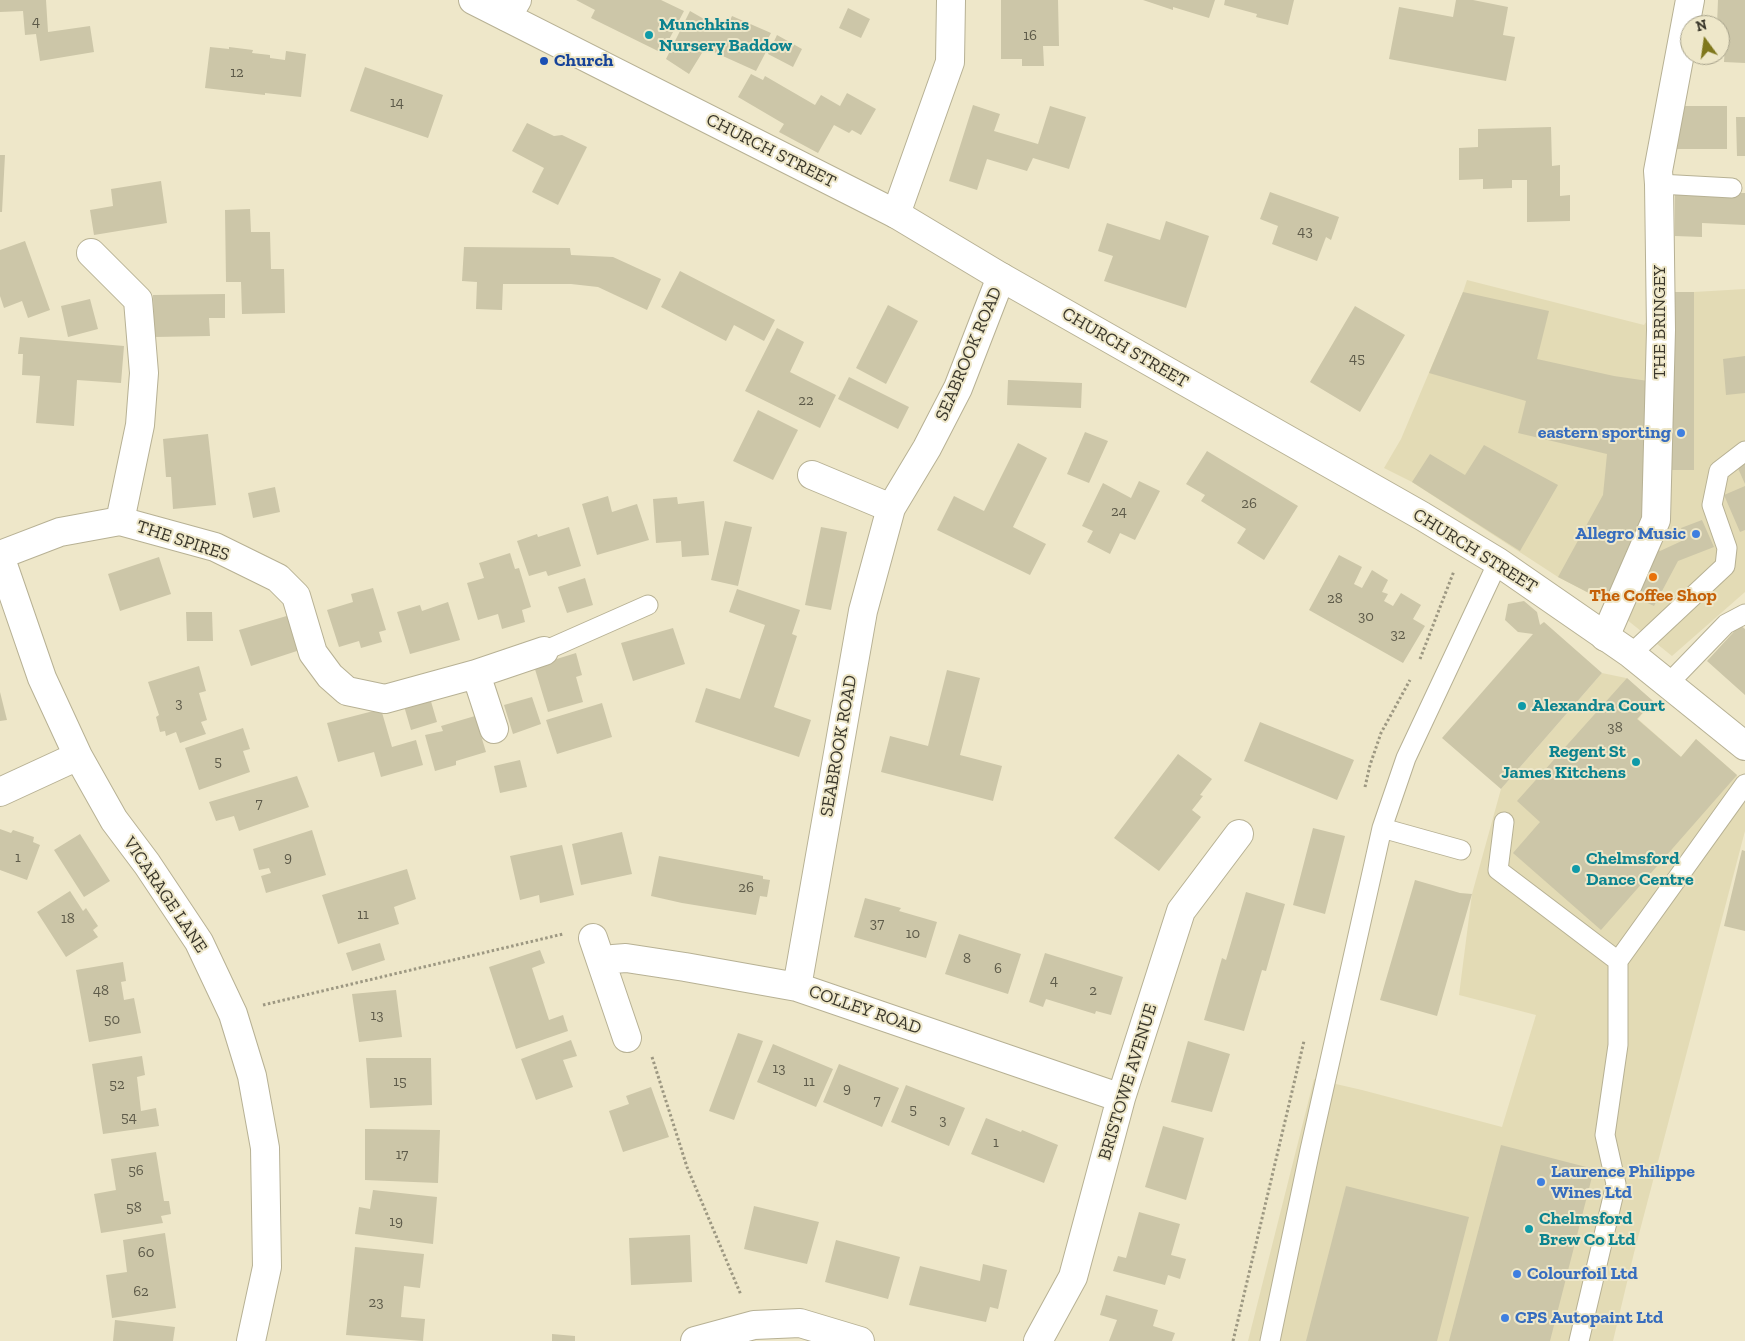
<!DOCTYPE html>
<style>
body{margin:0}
#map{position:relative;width:1745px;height:1341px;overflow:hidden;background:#eee7c9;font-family:"Zilla Slab",serif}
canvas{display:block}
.north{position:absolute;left:1680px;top:15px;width:50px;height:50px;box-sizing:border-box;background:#eee7c9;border:1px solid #a6a18a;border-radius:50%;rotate:346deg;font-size:14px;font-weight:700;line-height:20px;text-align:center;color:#3a372b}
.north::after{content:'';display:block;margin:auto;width:18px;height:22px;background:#7f771c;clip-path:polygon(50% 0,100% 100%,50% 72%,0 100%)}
</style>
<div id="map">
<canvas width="1745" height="1341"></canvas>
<div class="north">N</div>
</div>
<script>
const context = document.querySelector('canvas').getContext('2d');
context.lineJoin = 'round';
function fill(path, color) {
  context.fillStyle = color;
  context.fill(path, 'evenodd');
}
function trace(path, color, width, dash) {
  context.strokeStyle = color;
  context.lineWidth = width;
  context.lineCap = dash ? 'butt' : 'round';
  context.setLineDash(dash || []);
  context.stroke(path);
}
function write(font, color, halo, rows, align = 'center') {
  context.font = font + ' "Zilla Slab",serif';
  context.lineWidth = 4;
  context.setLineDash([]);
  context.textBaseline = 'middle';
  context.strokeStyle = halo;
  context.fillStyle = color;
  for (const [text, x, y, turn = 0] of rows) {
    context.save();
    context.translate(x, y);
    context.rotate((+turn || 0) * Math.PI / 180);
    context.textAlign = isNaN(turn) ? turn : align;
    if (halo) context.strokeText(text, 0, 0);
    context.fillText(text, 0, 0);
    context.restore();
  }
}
fill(new Path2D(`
 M1467,280l177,45 23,-33h27l51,-3v303l-73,64 -46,-37 -18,-16 -50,-26 -146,-95 -28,-14 17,-29 62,-147z
 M1602,673l24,5 27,23 -15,18 43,38 15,-18 41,36 8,25v31l-111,422 -21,88h-365l66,-262 48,11 140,37 34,-112 -77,-20 13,-101 29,-105z`), '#e3dbb5');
fill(new Path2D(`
 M0,0h46l2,32 42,-6 4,26 -54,9 -4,-27 -11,1 -2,-24 -23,1z
 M576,0h85l23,11 -22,42 -71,-35 4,-8z
 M1001,0h57l1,46h-16l1,20h-22v-7h-21z
 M1143,0h72l-6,18 -36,-11v3z
 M1225,0h69l-6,25 -32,-8 1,-3 -33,-9z
 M1456,0h17l35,7 -5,28 12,2 -9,44 -117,-22 10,-52 54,10z
 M1718,0h27v63l-21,-1 2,-33h-6v-4h-3z
 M848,8l22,11 -9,19 -22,-10z
 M690,11l35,20 7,-15 39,17 -8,15 4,2 -11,21 -51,-23 -16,26 -23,-15z
 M777,35l25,14 -9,18 -25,-13z
 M210,47l19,2v-2l24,3 -1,3 18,2v3l15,2 1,-9 20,3 -5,43 -36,-4v2l-60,-7z
 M365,67l78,28 -15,43 -78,-27z
 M751,74l12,6 2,-4 50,29 6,-10 19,11 7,-13 29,16 -15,26 -9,-5 -3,3 -15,-8 -16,28 -39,-21 5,-8 -46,-27z
 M973,105l27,9 -6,17 44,13 12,-38 36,11 -17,52 -36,-11 -6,13 -40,-12 -10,31 -28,-9z
 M1677,106h50v43h-50z
 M1736,117h9v39h-8z
 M527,123l27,13 8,-1 25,12 -29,58 -26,-13 12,-24 -32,-17z
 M1551,127l1,39 8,-1v31l10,-1v26l-43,1v-42h-15v8l-29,1v-10l-24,1v-32l19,-1v-18z
 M0,155h5l-3,57h-2z
 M161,181l6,42 -73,12 -4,-25 23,-4 -2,-17z
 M1270,192l69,25 -8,23 -5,-3 -9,24 -45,-17 6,-18 -18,-7z
 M1675,193h70v32l-43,-2v14l-27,-1z
 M250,209l1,23h19l1,37h13l1,44 -43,1 -1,-32h-15l-1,-72z
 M1166,221l43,15 -23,72 -82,-27 9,-25 -15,-5 9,-28 53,17z
 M25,241l25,69 -22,8 -6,-17 -18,7 -4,-12v-46z
 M464,247l106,1 1,7 42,2 48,22 -14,31 -49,-23 -27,-3h-68l-1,26 -26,-1 1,-27 -15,-1z
 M680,271l95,49 -11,21 -30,-16 -8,16 -65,-34z
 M1463,292l86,19 -12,48 77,17 34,5 2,140 -42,82 -50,-26 45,-82 4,-41 -89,-21 8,-32 -97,-28z
 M1667,292h27v178h-26z
 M225,294v24h-16l1,18 -56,1 -1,-42z
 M90,299l8,30 -30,8 -7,-31z
 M888,305l30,16 -32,63 -30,-16z
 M1355,306l50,29 -45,77 -50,-30z
 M777,328l27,14 -14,30 46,23 -16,33 -75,-37z
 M20,337l104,9 -3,37 -44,-3 -3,46 -38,-3 4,-47 -18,-1 1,-21h-5z
 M1745,356v37l-19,2 -3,-36z
 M849,377l60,30 -11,22 -60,-30z
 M1008,380l74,3 -1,25 -74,-3z
 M758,410l40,20 -25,50 -40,-19z
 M1085,432l23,9 -19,42 -22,-9z
 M208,434l8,71 -43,4 -2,-32h-5l-3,-38z
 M1018,443l29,15 -34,69 33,17 -16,31 -93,-45 17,-34 30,15z
 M1484,445l74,40 -38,66 -108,-69 18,-28 35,21z
 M1207,451l91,55 -34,54 -27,-17 9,-14 -45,-28 4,-6 -19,-11z
 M1745,463v21l-8,-18z
 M1139,481l21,10 -25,49 -15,-7 -10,21 -23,-12 6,-11 -11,-5 21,-43 28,15z
 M1745,486v44l-5,2 -16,-37z
 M275,487l5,25 -27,6 -5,-25z
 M608,496l4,16 25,-8 12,36 -52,15 -15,-51z
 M677,497l1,7 26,-3 5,54 -27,2 -1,-16 -25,2 -3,-44z
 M1702,520l12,27 -36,14 -24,45 -28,-13 28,-46 6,4 26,-12 -5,-11z
 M725,521l27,6 -14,59 -27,-6z
 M569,527l12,39 -33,10 -2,-5 -17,5 -12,-35 20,-7 1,3z
 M821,527l26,5 -16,78 -26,-5z
 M510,553l5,16 4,-1 12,39 -9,3 3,12 -23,7 -4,-15 -20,6 -11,-37 17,-5 -5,-15z
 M1339,555l23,12 -8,17 8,4 10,-18 16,10 -6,12 6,2 -4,7 9,5 8,-13 20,12 -8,14 12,7 -22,37 -94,-53z
 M159,557l12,37 -51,17 -12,-37z
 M585,578l8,27 -26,8 -9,-26z
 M373,588l13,42 -7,2 3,10 -21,6 -2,-7 -20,6 -12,-37 26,-8 -2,-8z
 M737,589l63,21 -8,24 5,2 -23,71 37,13 -12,37 -104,-35 11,-34 34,11 25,-74 -36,-13z
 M1524,601l13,11 3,13 4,-3 58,51 -101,116 -59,-51 91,-104 -15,-2 -13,-12 3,-16z
 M448,602l12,38 -50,14 -13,-42 23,-7 2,6z
 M186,612h26l1,29h-26z
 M290,615l10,35 -49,16 -12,-36z
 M1740,625l5,4v66l-38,-34z
 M673,628l12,36 -52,17 -12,-38z
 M576,653l6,22 -6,2 7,25 -35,10 -14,-46z
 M199,666l7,25 -7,2 8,27 -6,2 5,12 -26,9 -4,-11 -10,4 -1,-5 -5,1 -4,-15 3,-2 -11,-33z
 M947,670l33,8 -20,77 42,11 -9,35 -112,-29 9,-36 38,10z
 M1627,678l26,23 -16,18 44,38 15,-18 41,36 -136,155 -88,-77 27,-31 -23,-21z
 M0,692l7,28 -7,1z
 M532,697l9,27 -28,10 -9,-29z
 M430,698l7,24 -26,8 -7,-24z
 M602,703l10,34 -55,17 -11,-34z
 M381,709l11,38 24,-7 7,25 -42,12 -7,-25 -36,10 -11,-39z
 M475,716l11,36 -30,9v4l-21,6 -10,-36 18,-4 -2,-5z
 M1260,722l94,38 -17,40 -93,-39z
 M243,728l7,21 -7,2 7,21 -51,18 -14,-42z
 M1178,754l34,25 -12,16 3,1 -11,14 9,7 -42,54 -45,-33z
 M520,760l7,27 -27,6 -6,-27z
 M297,776l12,31 -70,24 -5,-15 -18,5 -7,-19z
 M1313,828l32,8 -20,78 -32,-9z
 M0,829l11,4 2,-3 21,7 -1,5 7,3 -13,35 -27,-10z
 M312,830l14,45 -60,18 -5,-17 10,-3 -2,-5 -10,2 -6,-21z
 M622,832l10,42 -51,11 -9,-41z
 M80,834l30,47 -26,16 -30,-47z
 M562,845l12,50 -34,8 -1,-8 -19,5 -10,-44z
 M1742,850l3,1v80l-21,-5z
 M659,856l104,20v3l7,1 -3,17 -7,-1 -4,19 -74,-12 -31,-7z
 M407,869l9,30 -22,8 5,17 -61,20 -16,-49z
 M1415,880l45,13 12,1 -35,122 -57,-16z
 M70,891l13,20 3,-3 12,18 -5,4 5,7 -32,20 -29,-45z
 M1246,892l39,12 -19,67 -4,-1 -18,61 -40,-11 18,-62 4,2z
 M865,898l36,10 -2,3 38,11 -11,36 -72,-21z
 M959,934l62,20 -13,40 -63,-20z
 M380,943l5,17 -33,11 -6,-18z
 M540,950l5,13 -13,5 17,52 14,-5 5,16 -52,18 -27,-82z
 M1045,953l78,24 -12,38 -15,-4 -1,3 -49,-15 -3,8 -14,-5z
 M123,962l3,19 -5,1 3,18 10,-2 7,35 -52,9 -13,-72z
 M396,990l6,47 -43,5 -7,-48z
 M738,1033l25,8 -29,79 -25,-9z
 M571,1040l6,16 -14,4 10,27 -37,13 -15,-41z
 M1188,1041l42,13 -18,58 -41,-10z
 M773,1044l60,25 -17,38 -59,-25z
 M142,1056l3,19 -8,2 4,34 15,-3 3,18 -56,8 -11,-70z
 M366,1058h65l1,47 -62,3z
 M839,1064l60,24 -17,39 -59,-25z
 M906,1085l59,23 -16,38 -58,-24z
 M651,1087l18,50 -46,15 -14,-41 20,-7 -3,-8z
 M986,1118l35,14 1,-2 36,15 -14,38 -73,-29z
 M1163,1126l41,12 -18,62 -41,-13z
 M365,1129l75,1 -2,53 -73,-3z
 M1501,1145l93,24 -44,172h-101z
 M156,1152l8,49h5l2,13 -10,2 2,7 -62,10 -7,-39 22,-4 -5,-31z
 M1346,1186l123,31 -32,124h-131z
 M373,1190l64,7 -4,47 -78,-10 4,-27 11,2z
 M754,1206l65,16 -12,42 -63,-15z
 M1139,1212l41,12 -9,31 15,4 -6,20 -12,-4 -3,10 -52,-14 5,-15 8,2z
 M165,1233l11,75 -64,10 -6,-43 21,-3 -4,-32z
 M690,1235l2,47 -61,3 -2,-47z
 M836,1240l64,17 -12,42 -63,-17z
 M355,1247l69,7 -4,34 -16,-2 -3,31 24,2 -2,22 -77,-6z
 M983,1264l24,6 -9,39 -8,-2 -4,15 -77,-17 11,-39 60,15z
 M1106,1295l52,15 -5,16 22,7 -3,8h-63l8,-21 -17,-5z
 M115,1320l60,7 -2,14h-60z
 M552,1334l23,2v5h-23z`), '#ccc6a8');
const lane = new Path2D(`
 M1659,184l73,4
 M544,651l104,-46
 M1631,654l94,-88 2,-18 -15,-43 7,-34 26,-20
 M1667,685l59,-61 19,-10
 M1504,822l-6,48 120,91v84l-13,90 11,49 -37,157
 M1382,828l79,22
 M1618,961l127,-177
 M1270,1341l40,-191 72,-322 24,-70 92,-196`);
const street = new Path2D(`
 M507,17l10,-17
 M896,214l54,-152 1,-62
 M91,253l47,47 6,73 -4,52 -20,96
 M812,475l79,33
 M0,555l60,-23 60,-11 95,26 63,31 18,18 17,57 17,23 17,15 38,8 91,-25 68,-23
 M0,556l42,122 36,78 36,64 33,44 52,78 34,72 19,62 13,72 2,119 -16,74
 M1605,637l51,-117 5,-190 -2,-146 -1,-13 32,-171
 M476,674l18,55
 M0,792l78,-36
 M593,938l34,100
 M602,964l11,-5 13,-1 59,9 112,20 324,111
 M797,987l66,-376 28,-103 36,-60 31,-60 43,-111
 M695,1341l59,-16 46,-2 60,18
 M1038,1341l35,-64 48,-179 60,-187 58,-77`);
const secondary = new Path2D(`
 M473,0l423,214 105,63 421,239 76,46 133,92 114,92`);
trace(lane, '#b7b194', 21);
trace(street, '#b7b194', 30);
trace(secondary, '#b7b194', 30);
trace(new Path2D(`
 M1420,659l34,-88
 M1365,787l5,-22 11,-32 29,-53
 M263,1005l300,-71
 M652,1057l35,110 54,128
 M1233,1341l71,-300`), '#9d9882', 3, [2.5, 2.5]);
trace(lane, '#fff', 19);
trace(street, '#fff', 28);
trace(secondary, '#fff', 28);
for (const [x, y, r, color] of [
 [649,35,5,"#0f9aa8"],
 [544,61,5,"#1a4fb4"],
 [1681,433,5,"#3f7fe0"],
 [1696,534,5,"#3f7fe0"],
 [1653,577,5,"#e8710a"],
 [1522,706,5,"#0f9aa8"],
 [1636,762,5,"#0f9aa8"],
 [1576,869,5,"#0f9aa8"],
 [1541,1182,5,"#3f7fe0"],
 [1529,1229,5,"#0f9aa8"],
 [1517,1274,5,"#3f7fe0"],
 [1505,1318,5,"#3f7fe0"]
]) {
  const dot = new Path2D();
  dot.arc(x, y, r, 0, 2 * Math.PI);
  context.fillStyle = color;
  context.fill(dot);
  trace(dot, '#eee7c9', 2);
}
write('15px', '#5e5b4a', null, [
 ["4",36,22],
 ["16",1030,36],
 ["12",237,73],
 ["14",397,103],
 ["43",1305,232],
 ["45",1357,359],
 ["22",806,401],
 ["26",1249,504],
 ["24",1119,512],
 ["28",1335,599],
 ["30",1366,617],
 ["32",1398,635],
 ["3",179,704],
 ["38",1615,728],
 ["5",218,762],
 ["7",259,804],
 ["1",18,858],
 ["9",288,858],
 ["26",746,888],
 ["11",363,915],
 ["18",68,919],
 ["37",877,924],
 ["10",913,934],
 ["8",967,959],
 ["6",998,969],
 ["4",1054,981],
 ["48",101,991],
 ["2",1093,991],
 ["13",377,1016],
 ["50",112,1020],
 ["13",779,1069],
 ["15",400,1082],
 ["11",809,1082],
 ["52",117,1085],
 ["9",847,1089],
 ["7",877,1101],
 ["5",913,1110],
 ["54",129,1118],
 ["3",943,1121],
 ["1",996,1143],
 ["17",402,1155],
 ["56",136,1171],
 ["58",134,1208],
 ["19",396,1222],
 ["60",146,1253],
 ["62",141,1292],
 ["23",376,1303]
]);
write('bold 18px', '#0d838f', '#eee7c9', [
 ["Munchkins",659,25],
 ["Nursery Baddow",659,46],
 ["Alexandra Court",1532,706],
 ["Regent St",1626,752,"right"],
 ["James Kitchens",1626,773,"right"],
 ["Chelmsford",1586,859],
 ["Dance Centre",1586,880],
 ["Chelmsford",1539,1219],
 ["Brew Co Ltd",1539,1240]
], 'left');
write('bold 18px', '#164399', '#eee7c9', [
 ["Church",554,61]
], 'left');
write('18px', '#3a372b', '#eee7c9', [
 ["CHURCH STREET",771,151,27],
 ["THE BRINGEY",1660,322,-90],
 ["CHURCH STREET",1125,348,30],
 ["SEABROOK ROAD",969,354,-67],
 ["THE SPIRES",183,541,18],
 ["CHURCH STREET",1475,551,32],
 ["SEABROOK ROAD",839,746,-80],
 ["VICARAGE LANE",165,895,56],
 ["COLLEY ROAD",865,1010,19],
 ["BRISTOWE AVENUE",1128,1082,-73]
]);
write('bold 18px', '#366cbe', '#eee7c9', [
 ["eastern sporting",1671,433,"right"],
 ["Allegro Music",1686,534,"right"],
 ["Laurence Philippe",1551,1172],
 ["Wines Ltd",1551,1193],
 ["Colourfoil Ltd",1527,1274],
 ["CPS Autopaint Ltd",1515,1318]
], 'left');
write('bold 18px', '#c56008', '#eee7c9', [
 ["The Coffee Shop",1653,596]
]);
</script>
